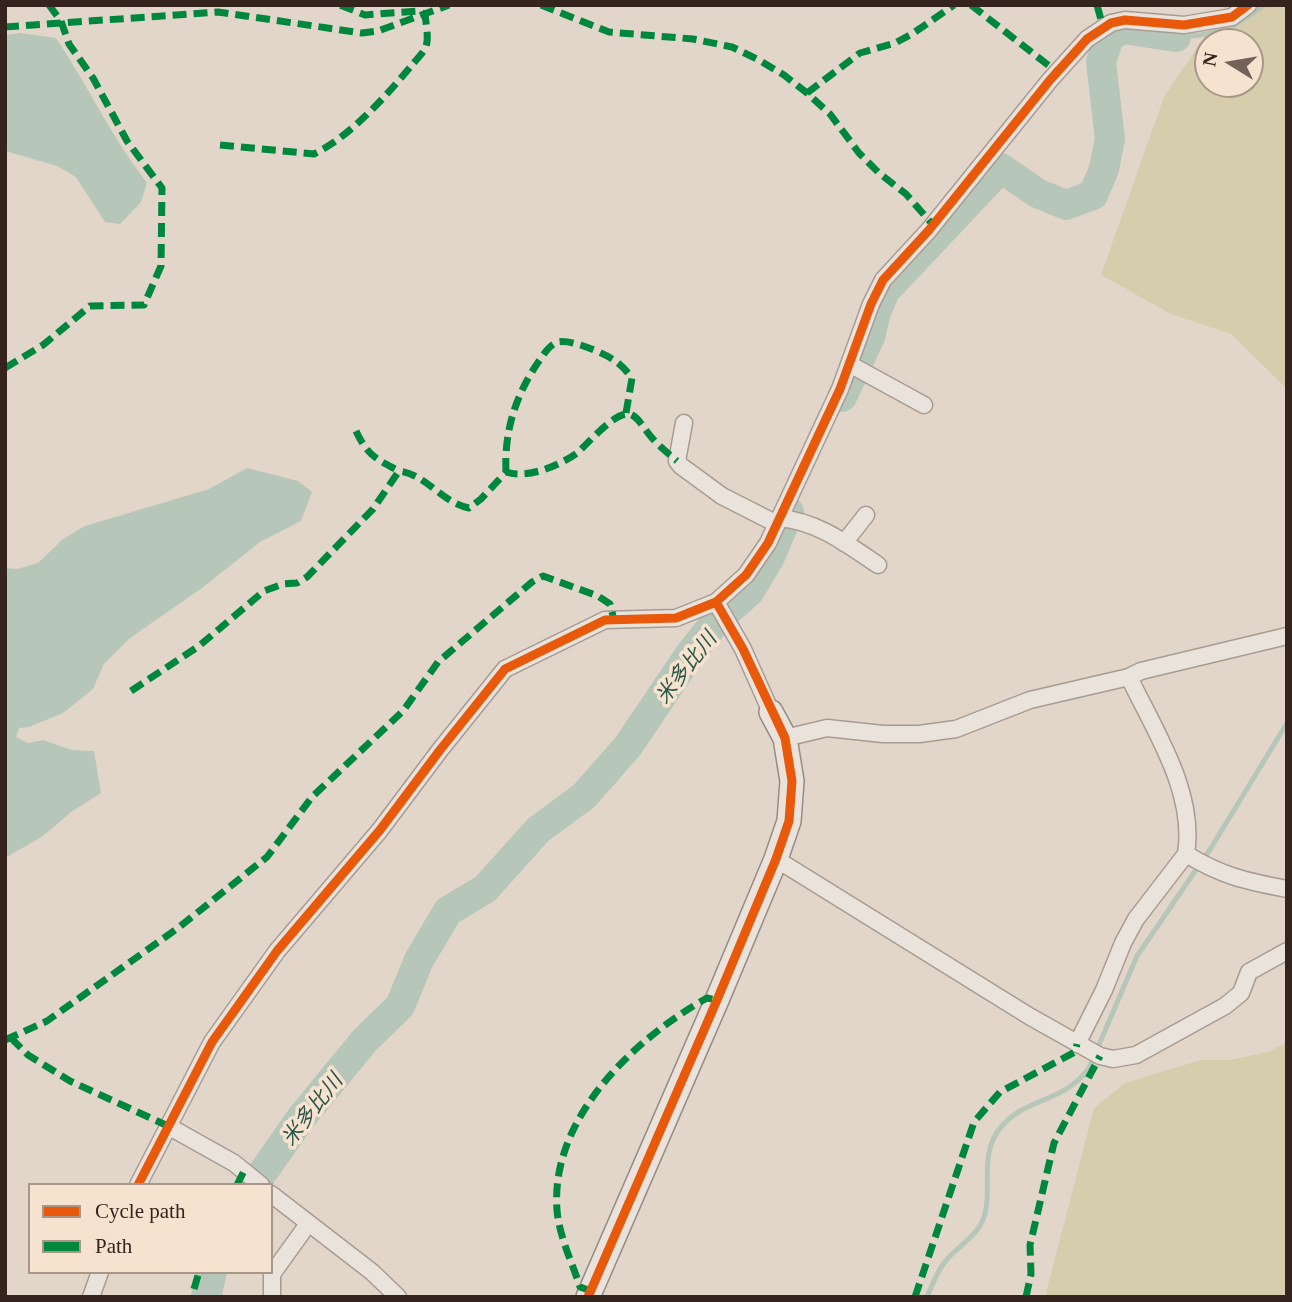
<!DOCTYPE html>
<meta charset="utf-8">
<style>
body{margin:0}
#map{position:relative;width:1292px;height:1302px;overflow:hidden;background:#e2d6ca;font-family:Georgia,serif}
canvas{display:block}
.frame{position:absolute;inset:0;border:7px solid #35241d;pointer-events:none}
.legend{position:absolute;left:28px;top:1183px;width:245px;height:91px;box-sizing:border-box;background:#f5e2cf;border:2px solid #a89688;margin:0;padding:9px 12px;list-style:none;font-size:21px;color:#35241d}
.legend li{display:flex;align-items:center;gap:14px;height:35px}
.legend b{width:35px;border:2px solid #a89688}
.north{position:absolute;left:1194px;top:28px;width:70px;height:70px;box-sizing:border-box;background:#f5e2cf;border:2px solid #a89688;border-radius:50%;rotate:281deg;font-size:19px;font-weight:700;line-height:28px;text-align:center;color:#35241d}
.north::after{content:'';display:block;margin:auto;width:24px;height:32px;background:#72625a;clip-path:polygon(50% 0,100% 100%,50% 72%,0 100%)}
</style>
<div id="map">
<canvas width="1292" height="1302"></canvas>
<div class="frame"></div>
<ul class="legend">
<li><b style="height:9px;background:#e8590c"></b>Cycle path</li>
<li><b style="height:9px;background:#00873e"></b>Path</li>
</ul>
<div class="north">N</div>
</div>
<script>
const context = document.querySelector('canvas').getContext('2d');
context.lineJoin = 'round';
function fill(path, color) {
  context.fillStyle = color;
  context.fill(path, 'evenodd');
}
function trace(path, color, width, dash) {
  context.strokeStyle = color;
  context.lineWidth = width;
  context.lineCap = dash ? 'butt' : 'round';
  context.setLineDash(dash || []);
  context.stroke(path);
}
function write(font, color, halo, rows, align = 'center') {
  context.font = font + ' Georgia,"Noto Sans JP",serif';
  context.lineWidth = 7;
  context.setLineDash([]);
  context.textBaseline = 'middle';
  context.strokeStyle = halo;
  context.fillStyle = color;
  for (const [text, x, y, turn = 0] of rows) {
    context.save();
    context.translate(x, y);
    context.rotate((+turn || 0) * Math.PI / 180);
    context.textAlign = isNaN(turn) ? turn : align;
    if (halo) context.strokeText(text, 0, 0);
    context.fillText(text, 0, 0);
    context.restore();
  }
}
fill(new Path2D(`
 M1226,5h61v384l-56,-55 -60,-20 -70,-39 63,-178zM1208,42h42v42h-42z
 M1287,1042v255h-242l49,-189 31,-25 76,-23h29l38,-8z`), '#d5cdac');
fill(new Path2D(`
 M20,33l36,5c32,48 56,100 91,145l-6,19 -21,22 -15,-2 -29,-45 -19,-11 -52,-15v-116z
 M247,468l51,13 14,11 -11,29 -41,21 -58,46 -72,50 -26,26 -11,25 -30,24 -34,14 -10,1 -3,9 12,6 15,-3 29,10 22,1 7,42 -30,19 -28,24 -38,22v-290l12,1 21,-6 25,-24 22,-13 124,-37z`), '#b6c6b8');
trace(new Path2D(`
 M1176,37c42,-2 56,-7 88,-32
 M927,1297c5,-11 10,-25 17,-34 10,-14 29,-24 37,-39 15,-29 -5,-68 20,-97 25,-30 63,-24 88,-59l48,-112 74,-108 76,-125`), '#b6c6b8', 5);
trace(new Path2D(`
 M842,397l28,-60 6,-25 9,-21 116,-123 36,25 29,12 27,-10 11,-26 6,-30 -9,-77 8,-25 14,-8 53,8
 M254,1185l47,-67 64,-78 35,-34 19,-46 29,-49 37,-22 53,-59 46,-34 44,-50 62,-92 27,-34 32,-28 21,-35 19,-45
 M206,1297l6,-25`), '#b6c6b8', 30);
const street = new Path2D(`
 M851,365l73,40
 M684,423l-7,38 4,5 41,30 55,28
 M779,518c38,3 68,26 99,47
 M844,543l22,-28
 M716,602l27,47 28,63
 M785,738l42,-10 56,6h36l37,-5 74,-29 99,-23 12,-6 146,-35
 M1186,854c36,22 59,27 101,35
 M776,859l253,157 71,40 13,3 23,-4 89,-49 16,-13 8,-21 38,-21
 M1077,1044l27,-54 19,-47 13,-24 50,-65c10,-62 -32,-124 -57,-177
 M168,1126l66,37 27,22
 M138,1185l74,-143 65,-91 103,-121 60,-80 65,-81 100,-49 71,-2 40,-16 30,-27 22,-32 72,-154 31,-85 12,-24 46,-50 121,-150 37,-41 24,-16 14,-3 59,5 48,-8 16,-12
 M271,1194l101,78 26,25
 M91,1297l9,-25
 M272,1297v-23l36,-50`);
const secondary = new Path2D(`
 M588,1297l129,-297 59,-141 13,-38 3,-40 -7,-43 -14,-26`);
trace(street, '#a79c94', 19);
trace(secondary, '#978c84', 26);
trace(street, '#eae3dc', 16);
trace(secondary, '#eae3dc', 23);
trace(new Path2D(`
 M541,5l68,27 84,7 39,8 27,13 25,15 23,18 23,21 29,39 20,20 27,21 27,31
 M971,5l86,67
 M1097,5l6,22
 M5,27l213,-15 144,21 16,-2 71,-26
 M807,93l53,-40 35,-10 17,-9 42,-29
 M220,145l94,9c37,-18 72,-58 98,-89 4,-5 11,-12 14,-18 3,-10 0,-22 -1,-33l-7,-3 -53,4 -25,-10
 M5,368l38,-23 47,-39 54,-1 17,-39 1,-78 -35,-47 -34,-63 -24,-34 -8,-23 -12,-16
 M356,431c11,24 20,28 43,40
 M506,472c-2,-41 10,-78 33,-111 5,-7 10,-16 19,-19 10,-2 26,4 36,8 17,7 27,13 38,28l-6,35
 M131,691l68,-45 65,-55 19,-7 14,-1 10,-6 66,-68 26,-38c27,3 43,32 70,37l12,-9 25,-27c21,7 53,-6 71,-19 10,-8 41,-46 55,-38 8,4 14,17 21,24 7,8 16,15 24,22
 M11,1038l17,17 42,26 98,45
 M5,1040l42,-19 131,-93 89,-71 45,-60 91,-86 35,-49 94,-80 11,-6 55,20 12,8 4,16
 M237,1185l7,-14
 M194,1289l5,-17
 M591,1291l-11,-4c-8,-25 -21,-51 -23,-77 -7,-92 77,-171 150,-212l10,2
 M915,1297l59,-175 26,-30 75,-40 2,-8
 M1026,1297l5,-23 -1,-29 24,-102 46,-87`), '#00873e', 7, [14, 7]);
trace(new Path2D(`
 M138,1185l74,-143 65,-91 103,-121 60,-80 65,-81 100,-49 71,-2 40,-16 30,-27 22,-32 72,-154 31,-85 12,-24 46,-50 121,-150 37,-41 24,-16 14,-3 59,5 48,-8 16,-12
 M588,1297l129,-297 59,-141 13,-38 3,-40 -7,-43 -42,-89 -27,-47`), '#e8590c', 9);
write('italic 21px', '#2c554a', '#f5e2cf', [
 ["米多比川",685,667,-52],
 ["米多比川",311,1109,-52]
]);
</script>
